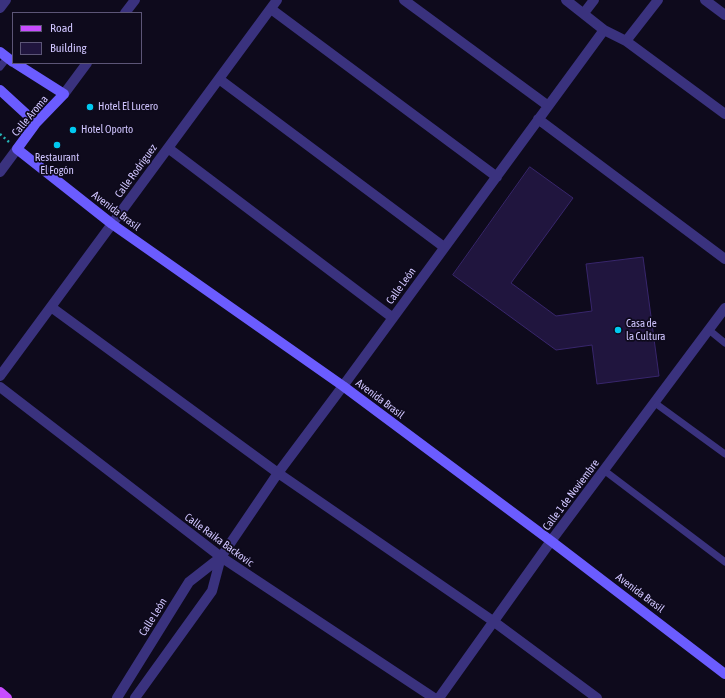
<!DOCTYPE html>
<meta charset="utf-8">
<style>
body{margin:0}
#map{position:relative;width:725px;height:698px;overflow:hidden;background:#0e0a1c;font-family:"Asap Condensed",sans-serif}
canvas{display:block}
.legend{position:absolute;left:12px;top:12px;width:130px;height:52px;box-sizing:border-box;background:#0e0a1c;border:1px solid #5c5577;margin:0;padding:5px 7px;list-style:none;font-size:12px;color:#d0c5ff}
.legend li{display:flex;align-items:center;gap:8px;height:20px}
.legend b{width:20px;border:1px solid #5c5577}
</style>
<div id="map">
<canvas width="725" height="698"></canvas>
<ul class="legend">
<li><b style="height:5px;background:#c84cff"></b>Road</li>
<li><b style="height:11px;background:#20153e"></b>Building</li>
</ul>
</div>
<script>
const context = document.querySelector('canvas').getContext('2d');
context.lineJoin = 'round';
function fill(path, color) {
  context.fillStyle = color;
  context.fill(path, 'evenodd');
}
function trace(path, color, width, dash) {
  context.strokeStyle = color;
  context.lineWidth = width;
  context.lineCap = dash ? 'butt' : 'round';
  context.setLineDash(dash || []);
  context.stroke(path);
}
function write(font, color, halo, rows, align = 'center') {
  context.font = font + ' "Asap Condensed",sans-serif';
  context.lineWidth = 3.5;
  context.setLineDash([]);
  context.textBaseline = 'middle';
  context.strokeStyle = halo;
  context.fillStyle = color;
  for (const [text, x, y, turn = 0] of rows) {
    context.save();
    context.translate(x, y);
    context.rotate((+turn || 0) * Math.PI / 180);
    context.textAlign = isNaN(turn) ? turn : align;
    if (halo) context.strokeText(text, 0, 0);
    context.fillText(text, 0, 0);
    context.restore();
  }
}
const building = new Path2D(`
 M530,167l43,31 -62,85 45,33 36,-5 -6,-47 57,-7 16,119 -62,8 -5,-39 -36,5 -103,-75z`);
fill(building, '#20153e');
trace(building, '#38266c', 1);
trace(new Path2D(`
 M0,134l9,8`), '#26b2b3', 2.5, [2, 3]);
trace(new Path2D(`
 M0,67l7,-9
 M709,330l16,13
 M655,403l70,51
 M605,471l120,91`), '#3a327e', 7);
trace(new Path2D(`
 M404,0l143,105
 M566,0l38,30 22,11 99,73
 M705,0l20,15
 M0,8l6,-8
 M271,9l226,168
 M125,13l10,-13
 M584,13l10,-13
 M626,41l32,-41
 M219,79l225,168
 M64,94l23,-31
 M538,119l187,140
 M168,148l225,170
 M0,172l17,-23
 M51,307l227,166 215,148 104,77
 M0,376l277,-376
 M0,387l221,170 213,141
 M117,698l72,-116 32,-25 57,-84 65,-87 261,-356
 M135,698l77,-107 9,-34
 M439,698l112,-157 174,-233`), '#3a327e', 10);
trace(new Path2D(`
 M0,52l13,10
 M15,63l49,31 -28,29 -19,26 95,75 231,162 208,155 174,133
 M0,90l36,33`), '#6b5cff', 10);
trace(new Path2D(`
 M0,692l7,6`), '#c84cff', 10);
for (const [x, y, r, color] of [
 [90,107,4,"#00c9f0"],
 [73,130,4,"#00c9f0"],
 [57,145,4,"#00c9f0"],
 [618,330,4,"#00c9f0"]
]) {
  const dot = new Path2D();
  dot.arc(x, y, r, 0, 2 * Math.PI);
  context.fillStyle = color;
  context.fill(dot);
  trace(dot, '#0e0a1c', 1.5);
}
write('11px', '#d0c5ff', '#0e0a1c', [
 ["Hotel El Lucero",98,107],
 ["Hotel Oporto",81,130],
 ["Restaurant",57,158,"center"],
 ["El Fogón",57,171,"center"],
 ["Casa de",626,324],
 ["la Cultura",626,337]
], 'left');
write('11px', '#d0c5ff', '#0e0a1c', [
 ["Calle Aroma",30,116,-50],
 ["Calle Rodriguez",136,171,-54],
 ["Avenida Brasil",116,211,37],
 ["Calle León",401,286,-54],
 ["Avenida Brasil",380,399,37],
 ["Calle 1 de Noviembre",571,495,-53],
 ["Calle Raika Backovic",219,540,36],
 ["Avenida Brasil",640,593,37],
 ["Calle León",153,617,-58]
]);
</script>
